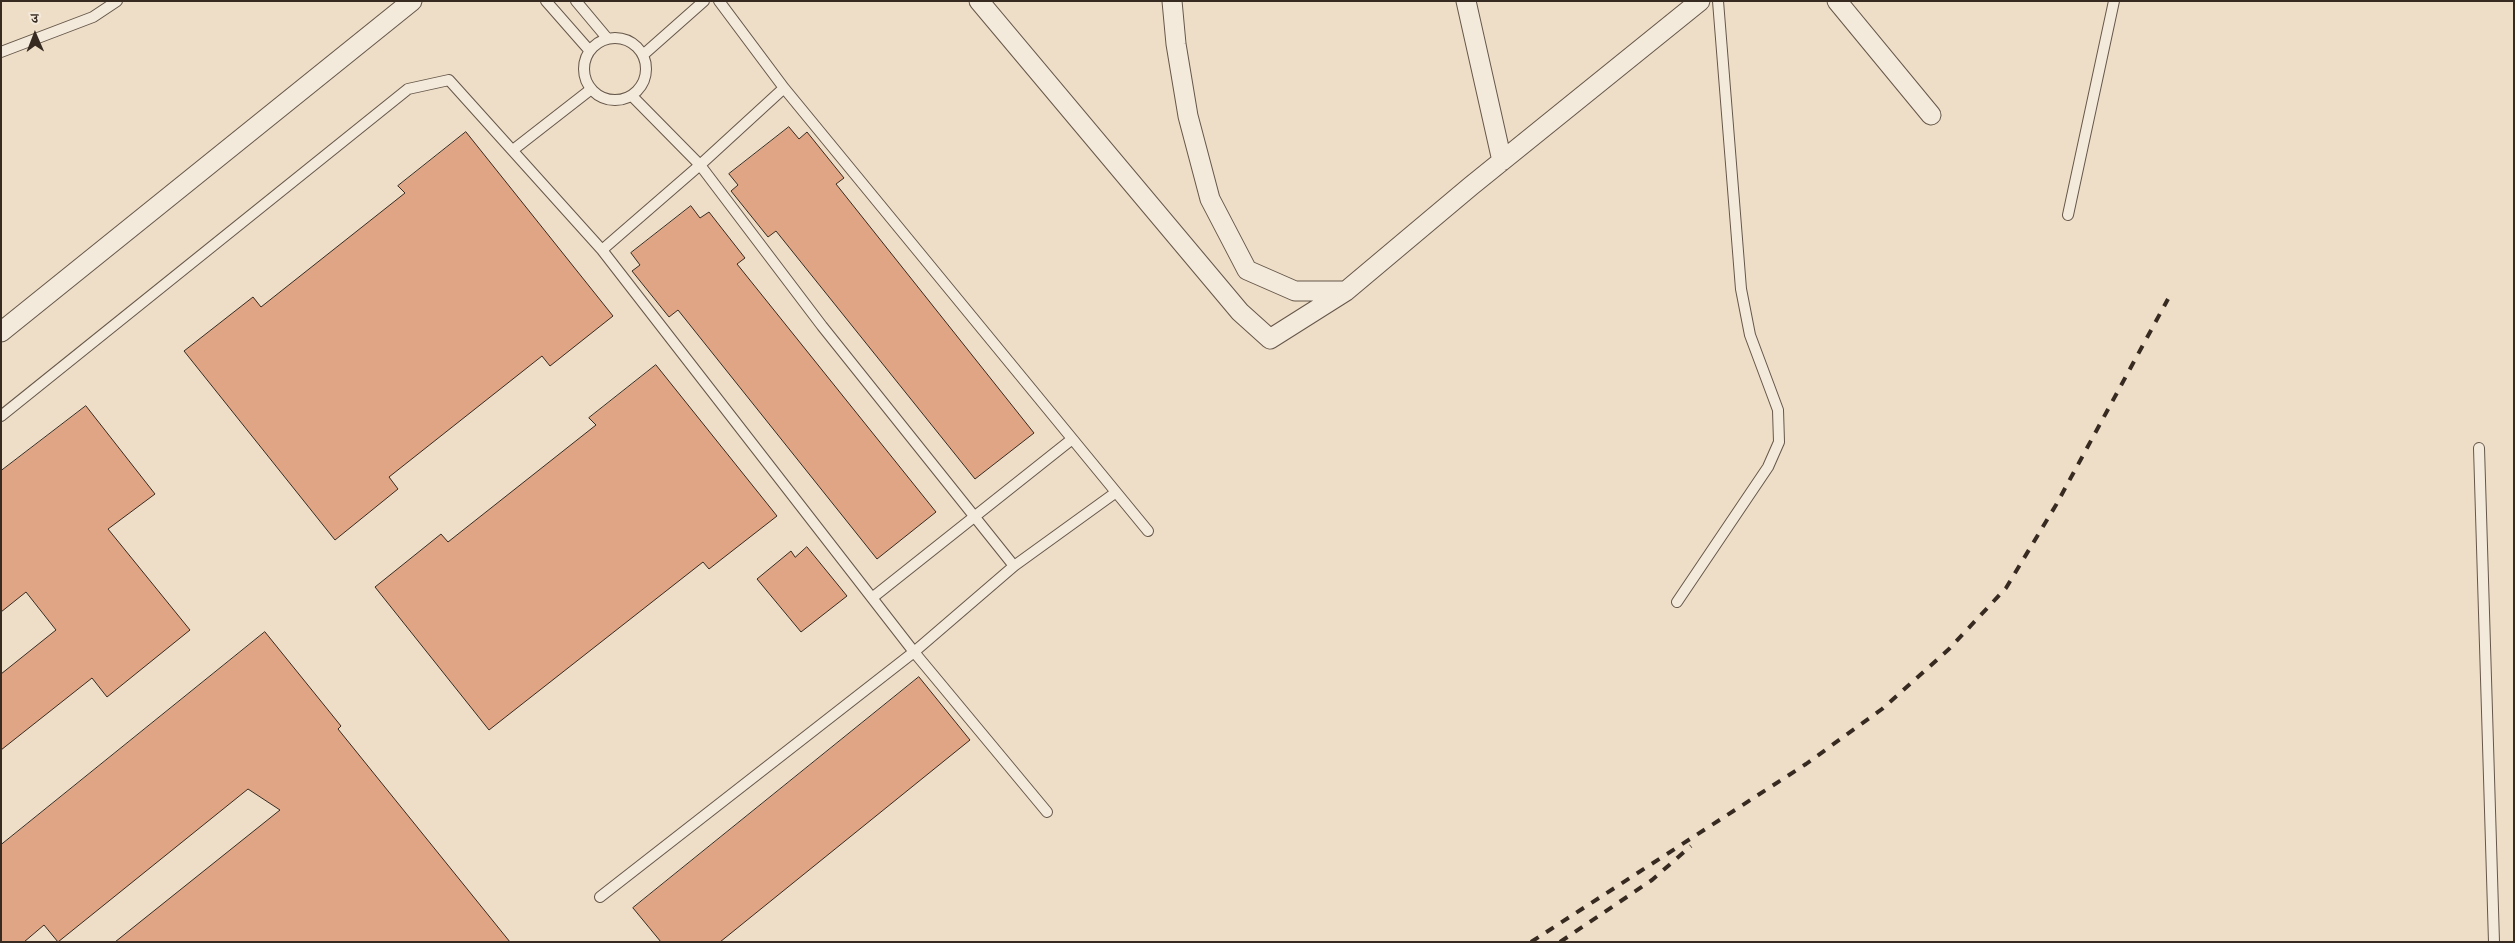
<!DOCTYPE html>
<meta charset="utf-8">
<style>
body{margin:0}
#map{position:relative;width:2515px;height:943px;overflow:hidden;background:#eedec7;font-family:"Sorts Mill Goudy","Noto Serif Devanagari",serif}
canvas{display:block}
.frame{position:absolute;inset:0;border:2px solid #372a21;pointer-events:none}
.north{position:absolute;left:10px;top:10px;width:50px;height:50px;-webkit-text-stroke:4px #f4eadb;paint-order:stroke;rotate:359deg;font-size:14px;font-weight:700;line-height:20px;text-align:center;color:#372a21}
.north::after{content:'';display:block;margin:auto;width:18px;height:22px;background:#372a21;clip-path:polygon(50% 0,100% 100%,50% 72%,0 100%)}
</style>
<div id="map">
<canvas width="2515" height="943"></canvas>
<div class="frame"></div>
<div class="north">उ</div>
</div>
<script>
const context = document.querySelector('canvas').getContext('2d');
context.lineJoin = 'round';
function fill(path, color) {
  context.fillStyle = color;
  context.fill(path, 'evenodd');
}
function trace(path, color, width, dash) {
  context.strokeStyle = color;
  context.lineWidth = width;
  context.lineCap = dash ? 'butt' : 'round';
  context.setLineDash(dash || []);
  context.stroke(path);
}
const building = new Path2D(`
 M789,127l10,12 8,-7 37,46 -8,6 198,249 -59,46 -199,-248 -8,6 -37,-46 7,-6 -9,-11z
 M466,132l147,184 -63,50 -8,-10 -153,121 9,12 -63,51 -151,-189 69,-54 8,10 144,-114 -7,-7z
 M691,206l9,12 9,-6 36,46 -8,6 199,248 -59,47 -199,-249 -9,7 -37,-46 8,-6 -9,-12z
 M656,365l121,151 -68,53 -6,-7 -214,168 -114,-143 66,-53 7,8 148,-117 -7,-7z
 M86,406l69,88 -47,35 82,101 -83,67 -15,-19 -91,72v-76l55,-44 -30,-38 -25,20v-141z
 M807,547l40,49 -46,36 -44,-53 34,-28 4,6z
 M265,632l76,94 -3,3 172,213h-395l165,-132 -32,-21 -190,153 -14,-17 -20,17h-23v-97z
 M919,677l51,63 -250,202h-59l-28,-34z`);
fill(building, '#dfa584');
trace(building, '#372a21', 1);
const service = new Path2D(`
 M546,1l43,49
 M576,1l31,37
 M584 69a31 31 0 1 1 62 0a31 31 0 1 1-62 0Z
 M1,52l92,-35 24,-16
 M643,55l61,-54
 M784,88l364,443
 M632,96l68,69 122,161 192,240
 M513,150l77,-60
 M2068,215l46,-214
 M602,250l98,-85 84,-77 -65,-87
 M1,416l407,-327 41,-9 153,170 312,402 133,160
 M2479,448l15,494
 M872,598l199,-158
 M1677,602l91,-135 11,-25 -1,-32 -28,-75 -9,-46 -23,-288
 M600,897l314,-245 100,-86 101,-73`);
const minor = new Path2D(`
 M979,1l261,311 30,27 76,-48 125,-105 229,-185
 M1172,1l4,43 12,72 22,83 37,71 48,21h51
 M1466,1l36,160
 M1837,1l94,114
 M1,332l411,-331`);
trace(service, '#65574a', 12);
trace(minor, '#65574a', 21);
trace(service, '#f4eadb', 10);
trace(minor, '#f4eadb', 19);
trace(new Path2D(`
 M1531,942l275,-178 76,-55 67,-60 57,-61 50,-83 112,-206
 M1560,942l92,-62 39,-34`), '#372a21', 4, [9, 9]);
</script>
